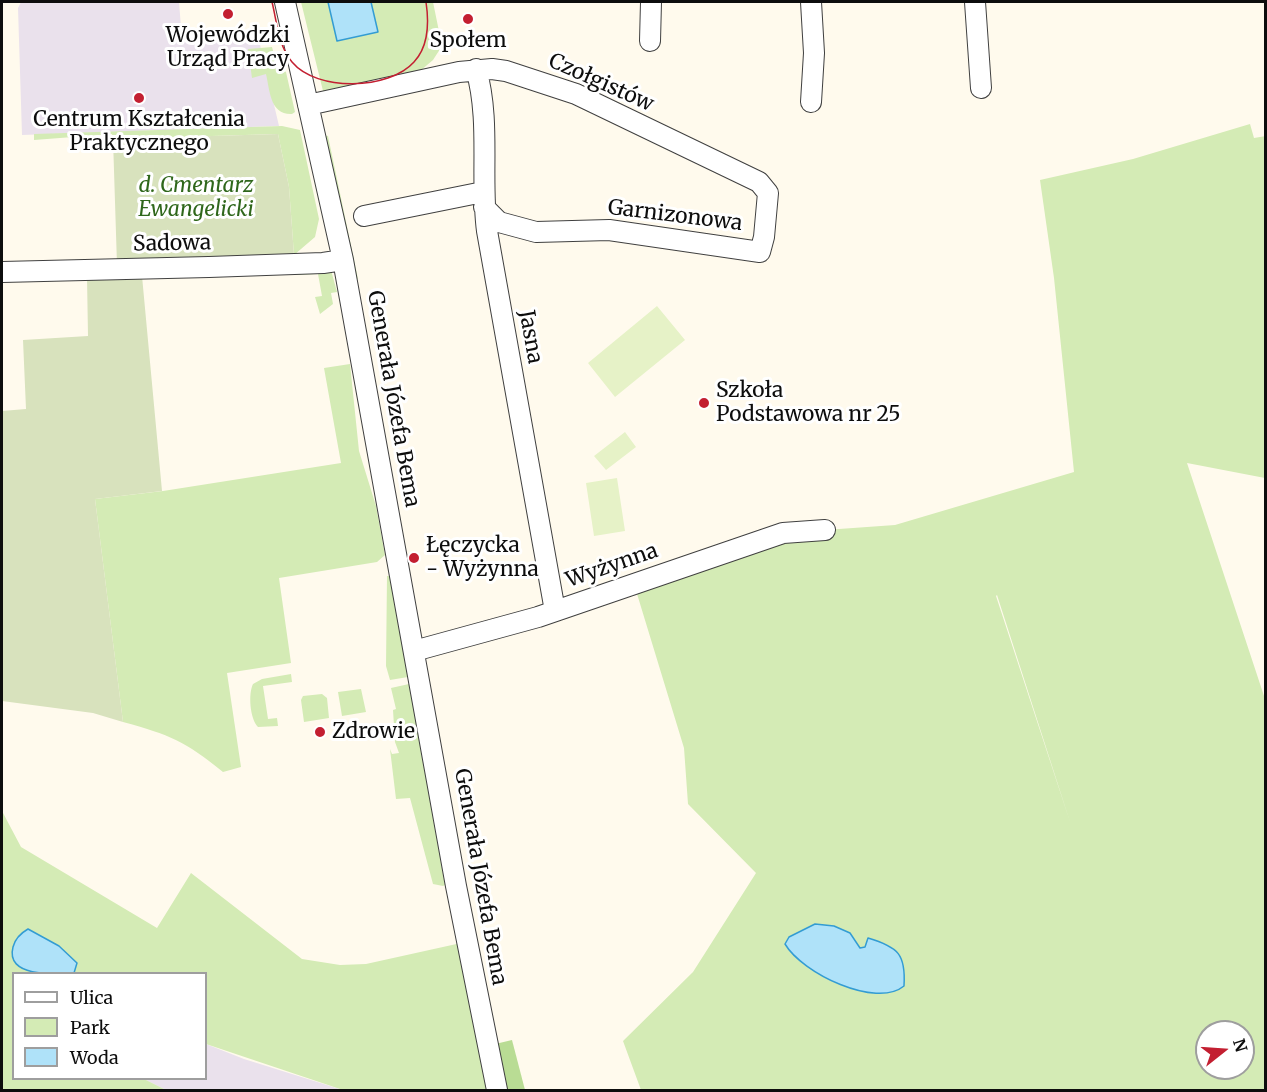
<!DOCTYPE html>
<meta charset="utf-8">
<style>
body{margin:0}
#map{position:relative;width:1267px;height:1092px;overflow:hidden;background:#fffaed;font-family:Merriweather,serif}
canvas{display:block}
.frame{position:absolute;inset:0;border:3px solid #0d0d0d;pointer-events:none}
.legend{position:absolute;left:12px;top:972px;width:195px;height:108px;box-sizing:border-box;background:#fff;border:2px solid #9e9e9e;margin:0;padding:8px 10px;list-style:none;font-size:18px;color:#0d0d0d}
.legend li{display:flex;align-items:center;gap:12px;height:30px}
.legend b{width:30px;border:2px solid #9e9e9e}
.north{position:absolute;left:1195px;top:1020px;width:60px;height:60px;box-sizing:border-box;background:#fff;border:2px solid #9e9e9e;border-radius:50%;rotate:73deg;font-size:16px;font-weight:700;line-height:24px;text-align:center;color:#0d0d0d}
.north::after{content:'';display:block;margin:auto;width:21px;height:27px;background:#c31f31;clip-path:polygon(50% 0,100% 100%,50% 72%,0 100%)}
</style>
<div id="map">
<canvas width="1267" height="1092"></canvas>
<div class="frame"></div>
<ul class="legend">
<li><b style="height:8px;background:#fff"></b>Ulica</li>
<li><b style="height:16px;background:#d4ebb5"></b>Park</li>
<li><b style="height:16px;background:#afe2f9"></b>Woda</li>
</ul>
<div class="north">N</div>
</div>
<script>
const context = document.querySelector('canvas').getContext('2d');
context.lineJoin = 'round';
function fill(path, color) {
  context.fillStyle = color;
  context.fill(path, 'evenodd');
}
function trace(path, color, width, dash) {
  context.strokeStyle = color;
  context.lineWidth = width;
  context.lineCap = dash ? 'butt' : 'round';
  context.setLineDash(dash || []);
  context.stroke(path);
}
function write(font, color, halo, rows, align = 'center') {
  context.font = font + ' Merriweather,serif';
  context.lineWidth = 6;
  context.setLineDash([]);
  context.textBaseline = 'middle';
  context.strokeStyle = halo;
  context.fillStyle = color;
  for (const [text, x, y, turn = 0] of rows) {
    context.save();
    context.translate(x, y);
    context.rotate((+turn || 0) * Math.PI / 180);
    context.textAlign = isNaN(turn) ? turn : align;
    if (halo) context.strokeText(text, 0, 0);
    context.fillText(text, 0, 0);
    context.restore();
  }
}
fill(new Path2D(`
 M21,2h158l3,38 75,-8 22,94 -257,9 -4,-127z
 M206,1044l38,15 99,31h-177l-22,-11 62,-1z`), '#eae1ec');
fill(new Path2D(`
 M301,2h27l9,38 41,-8 -7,-30h62l9,44 -9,14 -13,11 -96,24z
 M272,47l5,18 9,7 9,40 -3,2c-22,1 -22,-23 -26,-40l-14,4 -4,-29z
 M1250,124l4,14 12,-2 -1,342 -78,-15 78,236v391h-624l-18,-49 70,-69 63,-99 -68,-69 -4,-56 -50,-164 191,-54 70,-5 179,-53 -20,-194 -14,-98 93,-21zM997,595l74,230 -75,-229zM1207,1032h36v36h-36z
 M282,126l18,4 19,89 -4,18 -21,18 -5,-68 -11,-53 -165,5 -1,-5 -78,6v-6z
 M323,135l5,1 30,143 -5,-2z
 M294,270h37l6,22 -6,1 2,11 -13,10 -5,-17 7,-1 -4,-22 -24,1z
 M350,364l9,87 17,55 9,49 -8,7 -98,16 12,85 -64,10 14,94 -18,5c-38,-31 -53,-37 -100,-50l-28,-223 68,-8 178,-28 -17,-95z
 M387,576h3l18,101 -18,3 -4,-14z
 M291,674l1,8 -29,4 5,33 9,-1 1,8 -20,1c-8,-8 -10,-33 -5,-43l9,-5z
 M409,684l36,201 -2,1 -10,-2 -23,-86 -14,1 -6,-50 2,5 7,-1 -4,-11 -2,-32 3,-1 -5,-21z
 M361,689l5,23 -24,4 -4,-24z
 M322,694l5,4 2,20 -25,4 -3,-22 2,-4z
 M2,811l19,36 136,81 34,-55 111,86 38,6 26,-1 95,-21 30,147h-148l-137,-46v-70h-192v104l130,1 22,11h-164z`), '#d4ebb5');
fill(new Path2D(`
 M512,1040l13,50h-24l-10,-45z`), '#b9dc94');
fill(new Path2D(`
 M278,134l11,53 5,68 -177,10 -4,-126z
 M142,276l20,215 -67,8 28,223 -30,-9 -91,-12v-290l24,-2 -3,-69 65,-4 -1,-59z`), '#d8e2bd');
fill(new Path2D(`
 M657,306l28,34 -70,57 -27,-34z
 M625,432l11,15 -30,23 -12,-14z
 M617,478l8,53 -31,5 -8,-53z`), '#e6f2c7');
const water = new Path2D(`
 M328,2h43l7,30 -41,9z
 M815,924l19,2 16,7 10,15 5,-1 3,-9c30,9 38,16 36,48 -28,23 -102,-13 -119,-42l4,-7z
 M28,929l31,17 18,17 -3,10c-18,1 -69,5 -61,-26 2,-8 8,-14 15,-18z`);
fill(water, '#afe2f9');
trace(water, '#339cd3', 1.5);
const minor = new Path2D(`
 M285,2l58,258 113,626 41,204
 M811,2l3,51 -3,49
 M975,2l6,86
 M650,41l1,-39
 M476,69c15,52 4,109 11,162l68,380
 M308,105l151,-33 33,-3 14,2 70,23 183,88 9,11 -4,44 -4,15 -151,-22 -73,2 -37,-10 -15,-15
 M364,216l119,-24
 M2,272l207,-5 114,-4 20,-3
 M414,651l124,-34 245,-84 42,-3`);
trace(minor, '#404040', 22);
trace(minor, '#fff', 20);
trace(new Path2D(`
 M272,2c5,20 6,43 20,60 25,30 97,28 122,0 15,-16 15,-40 12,-60`), '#c31f31', 1.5);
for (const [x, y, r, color] of [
 [228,14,6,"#c31f31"],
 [468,19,6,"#c31f31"],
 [139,98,6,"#c31f31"],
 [704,403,6,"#c31f31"],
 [414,558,6,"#c31f31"],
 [320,732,6,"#c31f31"]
]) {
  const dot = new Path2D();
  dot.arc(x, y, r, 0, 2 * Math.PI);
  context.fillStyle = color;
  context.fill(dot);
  trace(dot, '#fff', 2);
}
write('21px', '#0d0d0d', '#fff', [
 ["Wojewódzki",228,36],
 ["Urząd Pracy",228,60],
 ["Społem",468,41],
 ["Centrum Kształcenia",139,120],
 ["Praktycznego",139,144],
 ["Szkoła",716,391,"left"],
 ["Podstawowa nr 25",716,415,"left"],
 ["Łęczycka",426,546,"left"],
 ["- Wyżynna",426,570,"left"],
 ["Zdrowie",332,732,"left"]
]);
write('21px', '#0d0d0d', '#fff', [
 ["Czołgistów",601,83,24],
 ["Garnizonowa",675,216,7],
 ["Sadowa",172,244,-1],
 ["Jasna",530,337,80],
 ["Generała Józefa Bema",393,399,80],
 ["Wyżynna",612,566,-19],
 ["Generała Józefa Bema",480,877,80]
]);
write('italic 21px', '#2f671b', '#fff', [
 ["d. Cmentarz",196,186],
 ["Ewangelicki",196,210]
]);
</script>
